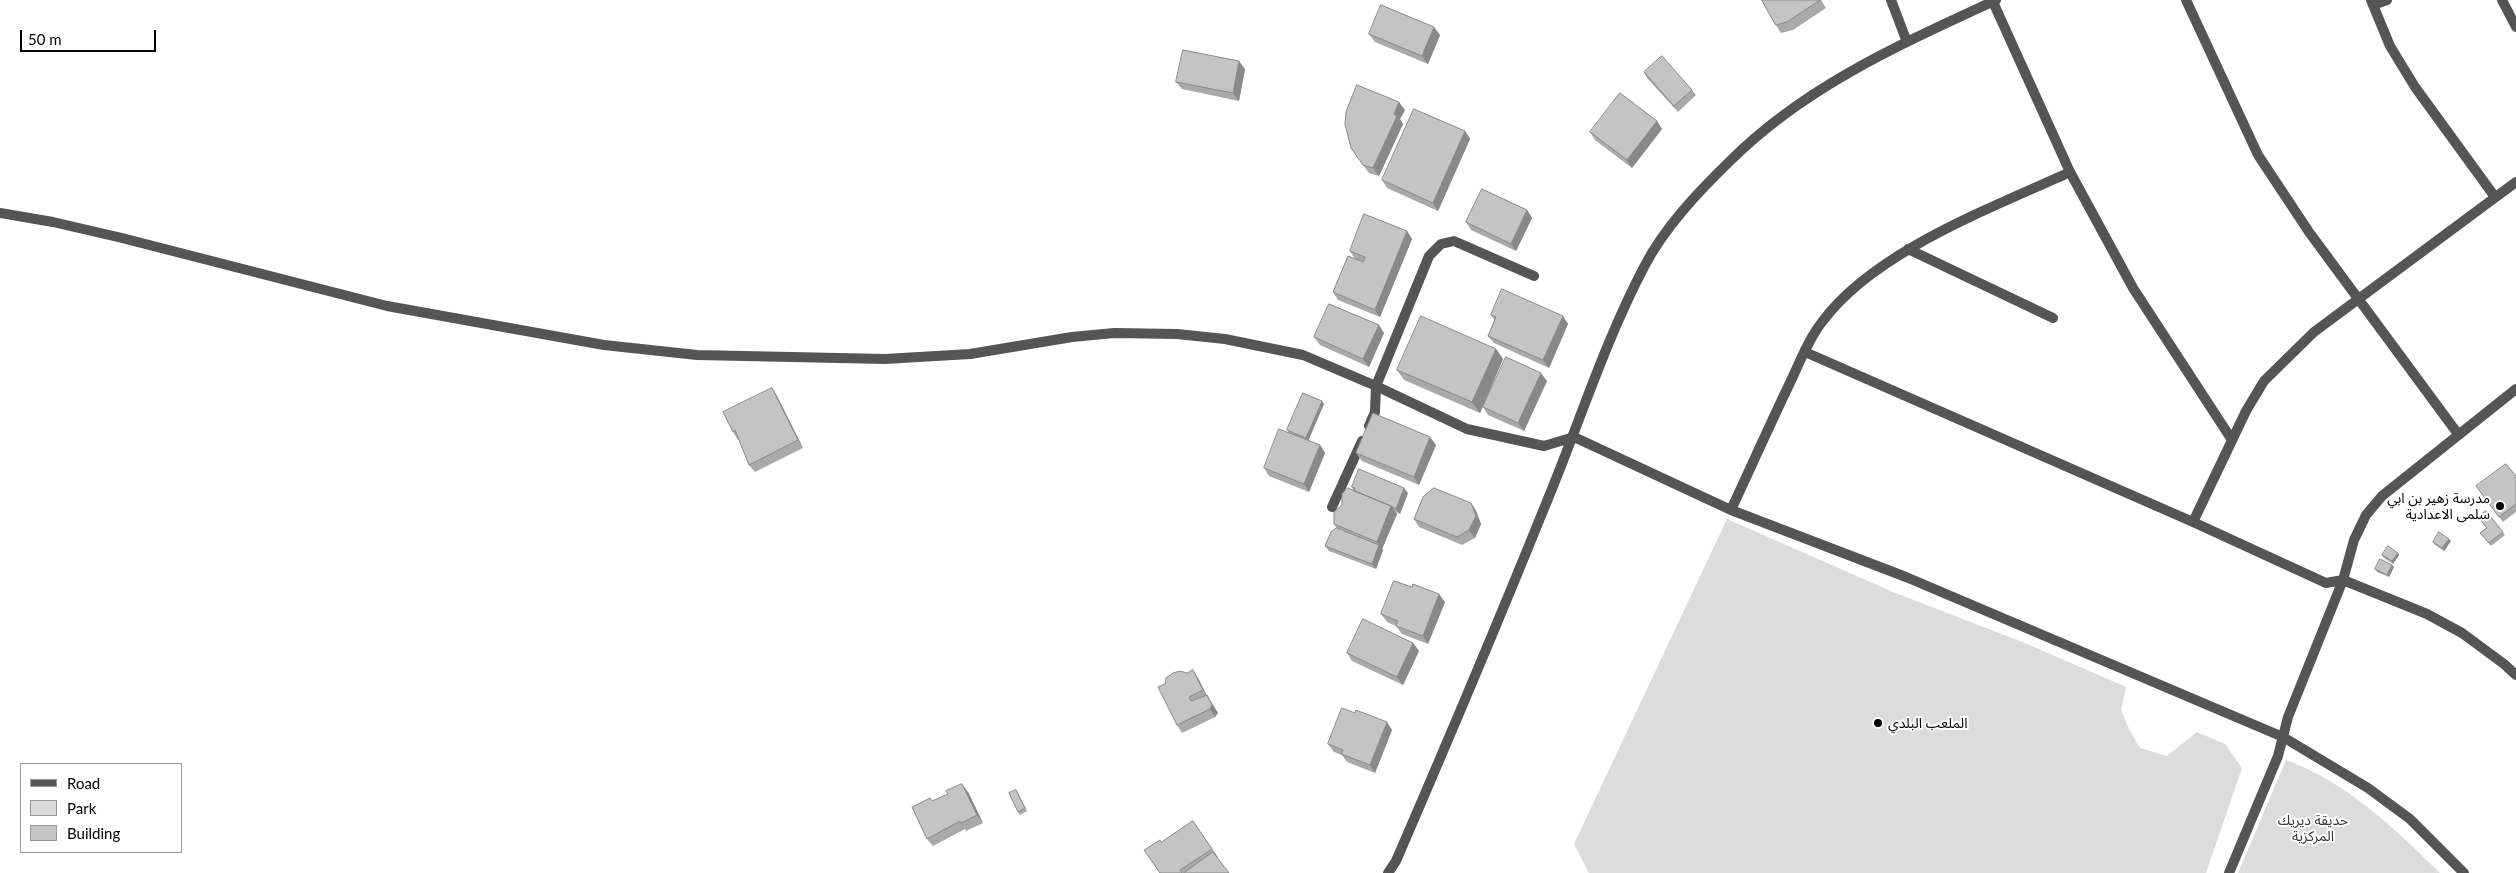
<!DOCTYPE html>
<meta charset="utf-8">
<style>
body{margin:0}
#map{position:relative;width:2516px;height:873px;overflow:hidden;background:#fff;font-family:Lato,sans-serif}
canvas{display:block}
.legend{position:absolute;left:20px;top:763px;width:162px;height:90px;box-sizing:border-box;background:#fff;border:1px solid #999;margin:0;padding:6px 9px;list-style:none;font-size:15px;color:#000}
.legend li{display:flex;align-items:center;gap:10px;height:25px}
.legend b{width:25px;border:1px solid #999}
.scale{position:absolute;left:20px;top:30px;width:136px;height:22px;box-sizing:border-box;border:2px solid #000;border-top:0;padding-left:6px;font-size:15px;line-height:18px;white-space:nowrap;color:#000;-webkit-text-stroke:4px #fff;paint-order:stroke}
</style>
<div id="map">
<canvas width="2516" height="873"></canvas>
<ul class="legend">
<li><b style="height:6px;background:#555"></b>Road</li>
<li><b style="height:14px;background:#dcdcdc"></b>Park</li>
<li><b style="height:14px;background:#c4c4c4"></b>Building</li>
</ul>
<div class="scale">50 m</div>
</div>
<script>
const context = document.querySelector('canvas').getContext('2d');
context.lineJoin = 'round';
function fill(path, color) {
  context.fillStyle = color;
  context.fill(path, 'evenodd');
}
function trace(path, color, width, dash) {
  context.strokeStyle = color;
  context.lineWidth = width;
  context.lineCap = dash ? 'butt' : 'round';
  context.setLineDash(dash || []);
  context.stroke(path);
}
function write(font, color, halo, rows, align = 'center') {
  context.font = font + ' Lato,"Noto Sans Arabic",sans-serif';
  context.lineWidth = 4;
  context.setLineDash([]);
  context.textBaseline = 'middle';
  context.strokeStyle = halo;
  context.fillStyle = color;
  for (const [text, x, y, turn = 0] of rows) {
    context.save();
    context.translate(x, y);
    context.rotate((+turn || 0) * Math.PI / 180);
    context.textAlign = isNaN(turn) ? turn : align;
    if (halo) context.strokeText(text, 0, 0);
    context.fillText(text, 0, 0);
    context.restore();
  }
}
fill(new Path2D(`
 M1727,519l166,73 132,51 101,44 -5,23 9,21 10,17 27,8 30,-24 28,12 17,24 -36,105h-617l-15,-29z
 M2286,760c62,23 108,68 154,113h-202z`), '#dcdcdc');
trace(new Path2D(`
 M1891,0l16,42
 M2186,0l72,155 51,77 149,202
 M2371,0l19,46 25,41 80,110
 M2502,0l14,27
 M1993,2l77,170 63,116 99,152
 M2373,5l14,-5
 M0,213l53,9 69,16 265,68 217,39 93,10 188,4 85,-5 102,-17 42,-4 63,1 48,5 78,16 73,31 91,43 77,17 30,-9 157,73 175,67 377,160 85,51 42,31 54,54
 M1908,249l145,69
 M1805,352l388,170 133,61 17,-3 84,34 35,19 42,31 12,11
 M1369,426l6,-14 1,-26 53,-130 12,-12 13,-3 80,35
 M1332,507l30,-66
 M1731,510c19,-41 37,-81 56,-121 11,-22 20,-48 35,-67 52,-71 170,-114 248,-150
 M2193,522l53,-111 18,-30 50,-49 202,-150
 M1388,873l8,-12c51,-118 101,-236 149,-355 33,-79 59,-163 99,-239 20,-39 54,-75 86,-106 75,-75 171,-117 266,-161
 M2229,873l49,-117 10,-39 55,-137 11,-40 12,-25 16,-19 134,-107`), '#555', 10);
fill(new Path2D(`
 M1762,0h59l5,8 -33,22 -12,3 -5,-8z
 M1369,34l71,1 -12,29 -53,-22z
 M1245,69l-6,32 -57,-12 -6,-7z
 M1644,72l48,18 4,5 -18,17 -31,-34z
 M1405,110l-5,9 3,5 -24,52 -10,-3 -18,-25z
 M1657,121l5,8 -30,39 -37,-28 -5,-8z
 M1465,131l5,8 -32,72 -51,-23 -5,-8z
 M1527,210l5,8 -16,33 -45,-21 -5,-8z
 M1407,231l5,8 -32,78 -42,-17 -5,-8 22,-33 -5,-8z
 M1491,315l72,1 5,8 -19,44 -55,-25 -6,-7 7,-15z
 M1384,333l-15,34 -49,-22 -6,-8z
 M1496,349l7,10 -23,54 -76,-33 -7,-10z
 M1547,381l-23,50 -36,-16 -5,-8z
 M772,388l5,8 26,52 -48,24 -6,-7 -10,-26 -1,1 -5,-8z
 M1324,404l-16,37 12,4 5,8 -16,39 -40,-16 -5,-8 25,-35 -2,-3z
 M1436,445l-17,40 -57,-24 -6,-8z
 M2516,476v36l-13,10 -27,-36z
 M1352,487l56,6 -8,21 -4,-2 1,2 -15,35 1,1 -7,19 -47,-18 -4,-5 12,-17 -3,-5 8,-19 12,-14z
 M1471,503l5,8 5,13 -6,14 -13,7 -43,-18 -5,-8z
 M2486,511l19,24 -14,11 -11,-13 6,-5z
 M2451,541l-7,10 -9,-6 -2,-3z
 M2398,553l1,2 -6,9 -9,-6 -2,-3z
 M2392,565l2,2 -5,10 -12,-5 -2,-3z
 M1445,602l-17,42 -26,-10 -6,-8 -9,-4 -6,-8z
 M1413,643l6,8 -16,34 -51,-24 -5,-8z
 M1198,678l10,20 10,15 -3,4 -33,16 -5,-8 -12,-41z
 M1392,730l-17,43 -28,-11 -5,-7 -8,-3 -6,-8z
 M968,792l15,31 -17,8 -1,-2 -32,17 -6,-7z
 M1018,793l9,18 -7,4 -2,-3z
 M1193,821l25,36 -1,1 12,15h-69z`), '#a9a9a9');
fill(new Path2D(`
 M1434,27l6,8 -12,29 -6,-8z
 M1239,61l6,8 -6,32 -6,-8z
 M1399,102l6,8 -5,9 3,5 -24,52 -6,-8 21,-54z
 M1657,121l5,8 -30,39 -5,-8z
 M1465,131l5,8 -32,72 -5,-8z
 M1527,210l5,8 -16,33 -5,-7z
 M1407,231l5,8 -32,78 -5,-7z
 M1563,316l5,8 -19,44 -6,-8z
 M1379,325l5,8 -15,34 -6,-8z
 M1496,349l7,10 -23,54 -8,-11z
 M1541,373l6,8 -23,50 -6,-8z
 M772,388l5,8 26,52 -5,-8z
 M1322,401l2,3 -16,37 -2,-3z
 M1430,437l6,8 -17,40 -5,-8z
 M1320,445l5,8 -16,39 -5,-8z
 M1404,488l4,5 -8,21 -4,-5z
 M1471,503l5,8 5,13 -6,14 -6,-8z
 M1391,506l6,8 -15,35 1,1 -7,19 -4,-5 7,-19 -2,-3z
 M2449,539l2,2 -7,10 -2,-3z
 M2398,553l1,2 -6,9 -1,-3z
 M2392,565l2,2 -5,10 -2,-2z
 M1439,594l6,8 -17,42 -5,-8z
 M1413,643l6,8 -16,34 -6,-8z
 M1193,670l5,8 10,20 -5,-8z
 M1207,695l11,18 -3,4 -5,-8z
 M1387,722l5,8 -17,43 -5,-8z
 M962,784l6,8 15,31 -6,-8z`), '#898989');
const building = new Path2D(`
 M1762,0h58l-33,22 -11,3z
 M1381,5l53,22 -12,29 -53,-22z
 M1183,50l56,11 -6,32 -57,-11z
 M1662,56l30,34 -18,16 -30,-34z
 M1357,85l42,17 -5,12 3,2 -24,52 -10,-3 -12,-17 -6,-24 1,-12z
 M1620,93l37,28 -30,39 -37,-28z
 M1414,109l51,22 -32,72 -51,-23z
 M1482,189l45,21 -16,34 -45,-22z
 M1364,214l43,17 -32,79 -42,-18 15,-36 15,6 2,-5 -15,-6z
 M1502,289l61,27 -20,44 -55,-24 8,-19 -5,-2z
 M1329,304l50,21 -16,34 -49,-22z
 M1421,316l75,33 -24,53 -75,-32z
 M1506,357l35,16 -23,50 -35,-16z
 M772,388l26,52 -49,25 -14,-35 -2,2 -10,-20z
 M1303,393l19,8 -16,37 -19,-8z
 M1373,413l57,24 -16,40 -58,-24z
 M1279,429l41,16 -16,39 -40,-16z
 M2506,464l10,12v28l-17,13 -23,-31z
 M1359,469l45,19 -8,21 -5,-3 -37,-15 1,-3 -3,-1z
 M1348,488l43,18 -14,36 -43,-18v-12l8,-7v-11z
 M1434,488l37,15 5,13 -7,14 -12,7 -43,-18 9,-22z
 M2486,511l17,21 -14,11 -9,-10 7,-5 -9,-11z
 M1337,528l42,17 -7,19 -47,-18 6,-14z
 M2439,532l10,7 -7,9 -9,-6z
 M2388,546l10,7 -6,8 -10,-6z
 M2380,559l12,6 -5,10 -12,-6z
 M1394,581l18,6 1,-3 26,10 -16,42 -27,-10 2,-5 -17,-7z
 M1363,619l50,24 -16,34 -50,-24z
 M1193,670l10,20 -14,7 2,4 16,-6 5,10 -2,4 -33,16 -19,-38 7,-3 1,-6 7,-5 7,-2 7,2z
 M1342,708l13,5 1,-3 31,12 -17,43 -29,-11 2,-4 -15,-6z
 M962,784l15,31 -16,8 -1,-2 -33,18 -15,-32 18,-9 2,3 16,-7 -2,-3z
 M1016,790l9,18 -7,4 -9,-19z
 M1193,821l19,28 -32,21 2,3h-22l-16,-23 16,-10 1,2z
 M1213,852l16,21h-45z`);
fill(building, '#c4c4c4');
trace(building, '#898989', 1);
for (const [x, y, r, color] of [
 [2500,506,5,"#000"],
 [1878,723,5,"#000"]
]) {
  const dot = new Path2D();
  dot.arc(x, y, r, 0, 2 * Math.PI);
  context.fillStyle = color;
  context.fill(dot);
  trace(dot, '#fff', 2);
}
write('14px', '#000', '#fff', [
 ["مدرسة زهير بن ابي",2490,498],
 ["سلمى الاعدادية",2490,514],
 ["الملعب البلدي",1888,723,"left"]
], 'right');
write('14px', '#333', '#fff', [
 ["حديقة ديريك",2313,820],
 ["المركزية",2313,836]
]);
</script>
